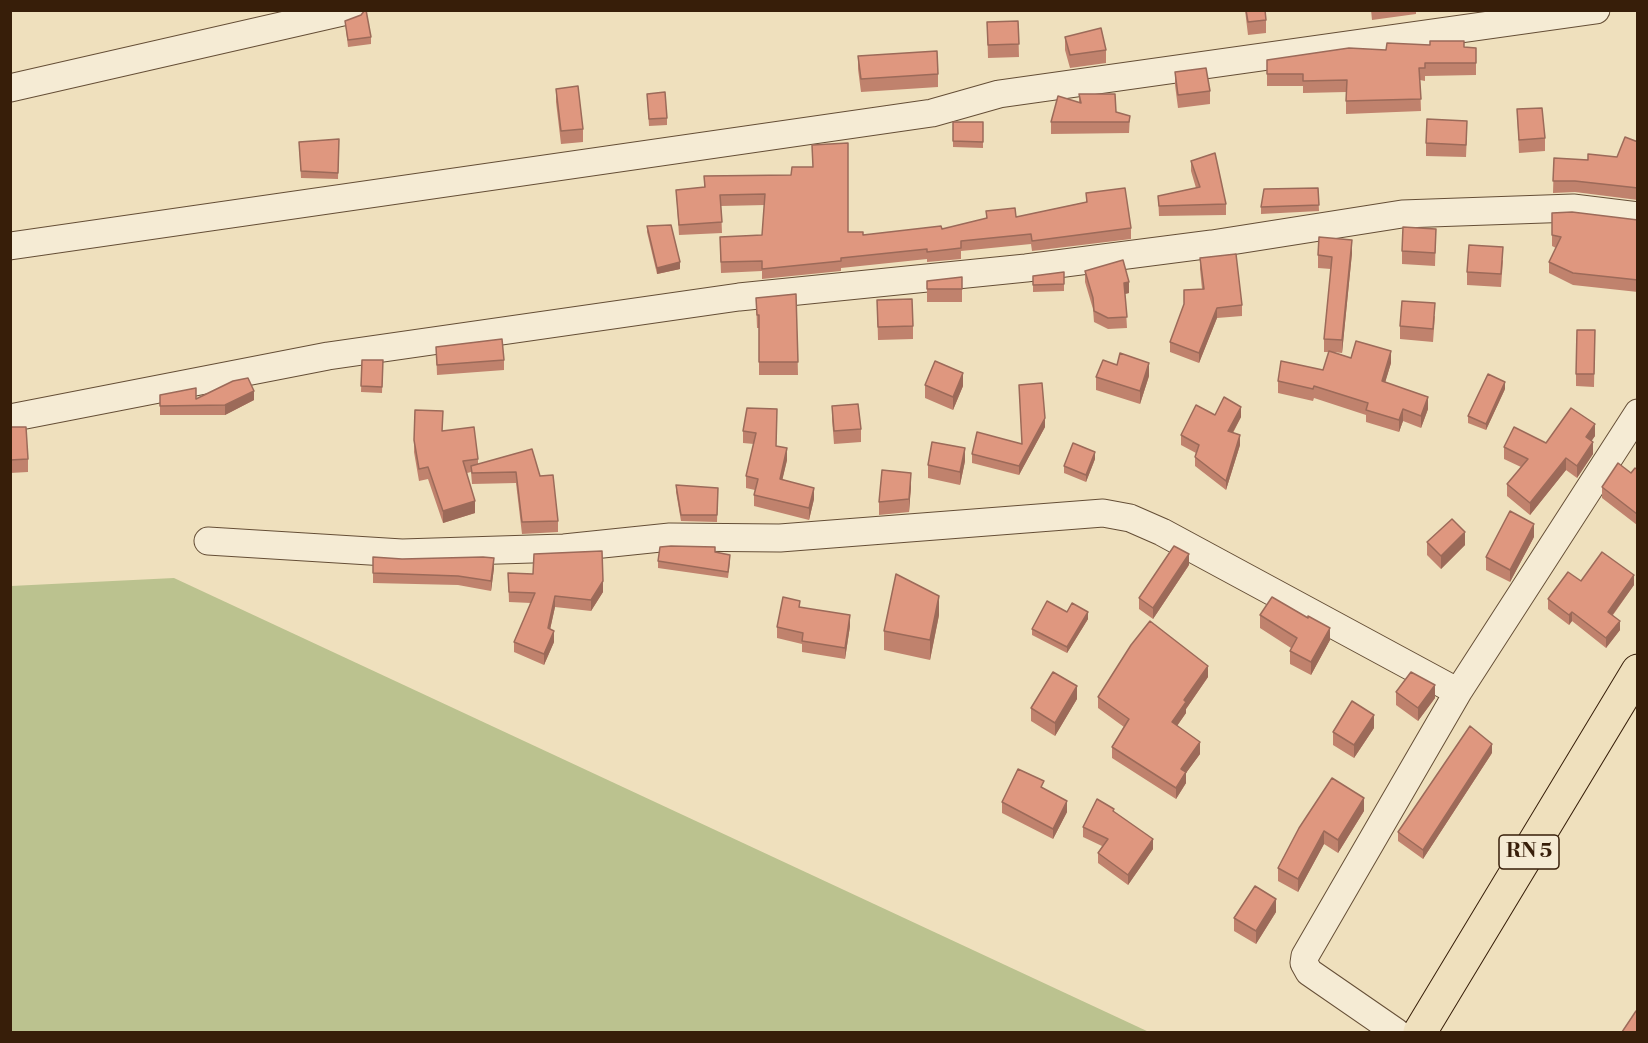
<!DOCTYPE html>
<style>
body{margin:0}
#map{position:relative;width:1648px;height:1043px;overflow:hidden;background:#efe0bd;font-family:"Libre Bodoni",serif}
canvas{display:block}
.frame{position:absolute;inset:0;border:12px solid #371e09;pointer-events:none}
</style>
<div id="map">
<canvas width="1648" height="1043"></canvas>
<div class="frame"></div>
</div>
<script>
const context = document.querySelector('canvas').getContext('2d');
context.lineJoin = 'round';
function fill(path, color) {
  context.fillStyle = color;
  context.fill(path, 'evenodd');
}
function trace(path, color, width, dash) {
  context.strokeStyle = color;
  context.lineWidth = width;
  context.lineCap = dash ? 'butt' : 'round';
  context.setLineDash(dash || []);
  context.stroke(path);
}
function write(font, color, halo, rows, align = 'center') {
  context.font = font + ' "Libre Bodoni",serif';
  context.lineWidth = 4.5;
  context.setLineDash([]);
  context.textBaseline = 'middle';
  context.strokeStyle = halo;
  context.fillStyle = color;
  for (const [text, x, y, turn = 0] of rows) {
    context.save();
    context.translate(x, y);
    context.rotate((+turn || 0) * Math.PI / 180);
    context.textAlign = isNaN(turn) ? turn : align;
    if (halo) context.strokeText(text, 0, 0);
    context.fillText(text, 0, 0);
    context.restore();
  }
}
fill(new Path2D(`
 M174,578l975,454h-1138v-446z`), '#bbc28f');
const street = new Path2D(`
 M10,88l341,-78
 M10,246l922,-133 67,-19 597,-84
 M10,418l318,-62 411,-59 287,-29 186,-24 190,-30 171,-6 65,8
 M208,541l194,12 162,-5 106,-11 110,1 323,-25 27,5 32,14 296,160
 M1396,1032l-87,-60 -5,-9 1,-7 153,-264 180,-279`);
const primary = new Path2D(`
 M1420,1032l218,-361`);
trace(street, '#654e36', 29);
trace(primary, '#371e09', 35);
trace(street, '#f5ebd4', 27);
trace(primary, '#efe0bd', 33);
fill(new Path2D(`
 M1245,10h20l1,10v13l-18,2z
 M1371,10h45v4l-44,6z
 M345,21l26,16v7l-23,3z
 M1018,21l1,36 -31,1 -1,-36z
 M1065,37l41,13v13l-36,5 -5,-18z
 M1464,47l12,1v27l-51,1v5l-5,-1 1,31 -75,3v-22l-43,1v-7h-36v-26z
 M858,56l80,18v13l-77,5 -3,-23z
 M1175,72l35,19v13l-32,4 -3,-23z
 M556,89l27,40v13l-22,2 -5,-42z
 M647,94l20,24v7l-18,1z
 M1079,94l37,18 14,4 -1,17 -78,1v-12l28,-20z
 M1517,109l28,29v13l-26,2z
 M953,122h30v26l-30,-1z
 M1467,134l-1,23 -40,-1v-13z
 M339,139l-1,40 -37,-1 -2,-36z
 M1638,142v58l-63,-8 -22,1 1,-35 34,2 29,-3z
 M1191,161l35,43v11l-67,1 -1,-20 38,-8 -5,-17z
 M791,175l57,57 15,3 79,-6 44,-10v-8l30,6 70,-15v-9l45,35v11l-99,12 -1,-7 -70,7v8l-34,3v-3l-86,9v3l-79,8v-8l-41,2 -1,-26 42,-12 3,-30 -44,1 1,27 -43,2 -3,-45 28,-3v-11z
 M1318,188l1,23 -58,3v-7z
 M1552,213l86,7v72l-65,-7 -24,-12v-11l7,-14 -4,-2z
 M647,226l33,43 -23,5 -10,-42z
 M1436,229l-1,37 -33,-2v-13z
 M1352,253l-10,100 -8,-1 17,6 40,5 -6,19 43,27 -7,19 -18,-7 -4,11 -33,-10v-7l-52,-17 -1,3 -35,-8v-12l45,-11 6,-18h-5v-13l7,-70 -13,-1v-13z
 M1200,258l42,47v11l-25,2 -18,45 -29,-11v-10l14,-37v-15l18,-1 -2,-20z
 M1503,260l-2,27 -34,-2v-13z
 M1085,271l44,22 -4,1 2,34 -19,1 -14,-7 -1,-13 -8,-27z
 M1064,272v19l-31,1v-16z
 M962,277v25h-35v-21z
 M796,294l2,81h-39v-47h-2l-1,-30z
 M877,300l36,26v13l-35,1z
 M1435,316l-2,26 -33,-3v-13z
 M1595,330l-1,57 -18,-1v-12z
 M436,347l68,13v10l-67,5z
 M362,360h21l-1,33 -21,-1z
 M1117,365l32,11 -9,28 -44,-14v-13z
 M925,385l38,1 -10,24 -28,-12z
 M1019,385l26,42 -26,48 -47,-12v-9l50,-10z
 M1505,389l-19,41 -18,-7v-7z
 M160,395l36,4 58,1 -29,15h-65z
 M832,406l29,23v13l-27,2 -2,-25z
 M415,410l63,49v6l62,11 18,45v11l-36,2 -6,-51 -44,1 -1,-12 -4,1 8,40 -32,10 -15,-44 -9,2 -5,-29z
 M1215,415l26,2 -8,16 7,12 -14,45 -31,-24v-9l1,-4 -15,-8v-10z
 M777,421l-1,25 11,14 -5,20 32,19 -5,21 -55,-14v-11l1,-5 -9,-2v-12l8,-32 -11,-1v-12z
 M10,427l18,32v13l-18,1z
 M1595,436l-4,5 2,13 -16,24 -11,-8 -36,45 -23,-19v-12l14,-17 -17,-8v-12l42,-4z
 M1095,459l-9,23 -22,-9v-7z
 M965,461l-5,24 -32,-7v-13z
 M1638,470v55h-1l-35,-27v-11z
 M676,485l42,3 -1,34 -36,-1 -5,-29z
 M911,486l-2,26 -30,3v-13z
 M1534,537l-24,45 -24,-12v-13z
 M1427,542l38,3 -24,24 -14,-14z
 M715,552l15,10 -2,16 -70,-10v-7z
 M373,557l121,11 -3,23 -33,-6 -85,-2z
 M1189,565l-36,54 -14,-10v-11z
 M508,573l95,19 -12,19 -36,-4 -5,22 4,13 -10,23 -30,-13v-10l17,-39 -22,-1z
 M1581,581l53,4 -21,30 7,15 -14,18 -34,-27 -3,4 -21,-16v-10z
 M800,607l50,19 -5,33 -43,-7v-8l-25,-6v-11z
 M1067,612l21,7 -21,34 -35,-18v-6z
 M939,615l-9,45 -46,-10v-19z
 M1260,615l70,25 -19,35 -21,-11v-13l1,-3 -31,-20z
 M1208,677l-22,32v4l-9,13 23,28 -14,19v10l-10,16 -64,-41v-11l12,-20 -26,-19v-11z
 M1396,692l39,6 -17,23 -22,-16z
 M1077,699l-22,37 -24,-15v-13z
 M1374,728l-20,30 -21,-13v-13z
 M1492,753l-69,106 -25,-18v-9z
 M1044,788l23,24 -14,27 -51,-26v-11z
 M1364,811l-26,42 -14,-9 -26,48 -20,-11v-13l21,-40z
 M1114,812l39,37 -25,36 -30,-22v-10l4,-7 -19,-9v-10z
 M1276,912l-20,32 -22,-13v-13z`), '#c0826d');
fill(new Path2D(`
 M1352,240v13l-10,100v-13z
 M680,262v7l-23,5v-6z
 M1129,282v11l-5,1v-11z
 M1217,308v10l-18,45v-10z
 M1391,351v12l-9,30v-12z
 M1149,363v13l-9,28v-13z
 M963,373v13l-10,24v-13z
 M1505,382v7l-19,41v-6z
 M254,391v9l-29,15v-10z
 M1428,397v12l-7,19v-12z
 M1241,407v10l-13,24v-10z
 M1403,409v12l-4,11v-12z
 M1045,418v9l-26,48v-9z
 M1595,424v12l-9,13v-12z
 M1240,435v10l-14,45v-9z
 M1593,442v12l-16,24v-12z
 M787,448v12l-7,30v-11z
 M965,448v13l-5,24v-13z
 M1095,452v7l-9,23v-7z
 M1566,458v12l-36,45v-12z
 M911,473v13l-2,26v-13z
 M814,488v11l-5,21v-12z
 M475,501v12l-32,10v-12z
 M1534,524v13l-24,45v-12z
 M1465,532v13l-24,24v-13z
 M1189,554v11l-36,54v-11z
 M494,558v10l-3,23v-10z
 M1634,575v10l-26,36v-9z
 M603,581v11l-12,19v-11z
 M555,596v11l-7,32v-11z
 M939,596v19l-9,45v-20z
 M1088,612v7l-21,34v-6z
 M1572,612v9l-3,4v-10z
 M850,615v11l-5,33v-11z
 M1620,621v9l-14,18v-10z
 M1330,628v12l-19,35v-13z
 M554,631v11l-10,23v-11z
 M1208,666v11l-22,32v4l-14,20v-11l12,-22z
 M1435,685v13l-17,23v-13z
 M1077,686v13l-22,37v-13z
 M1374,715v13l-20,30v-13z
 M1200,742v12l-14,19v10l-10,16v-11l5,-19z
 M1492,744v9l-69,106v-9z
 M1364,798v13l-26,42v-13z
 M1067,801v11l-14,27v-10z
 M1324,831v13l-26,48v-13z
 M1153,839v10l-25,36v-10z
 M1276,899v13l-20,32v-13z`), '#9c6a59');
const building = new Path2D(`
 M365,10h1l5,27 -23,3 -3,-19 16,-6z
 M1246,10h19l1,10 -18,2z
 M1018,21l1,23 -31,1 -1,-23z
 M1101,28l5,22 -36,5 -5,-18z
 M1430,41h34v6l12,1v15h-51v5h-6l2,31 -75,2 1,-21 -44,1v-7h-36v-14l82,-12 37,2 1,-7 43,2z
 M937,51l1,23 -77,5 -3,-23z
 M1206,68l4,23 -32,4 -3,-23z
 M578,86l5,43 -22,2 -5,-42z
 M665,92l2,26 -18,1 -2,-25z
 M1079,94h36l1,18 14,4 -1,6h-78l7,-26 23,7z
 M1542,108l3,30 -26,2 -2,-31z
 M1427,119l40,2 -1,24 -40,-2z
 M953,122h30v20l-30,-1z
 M1625,137l13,5v46l-63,-7h-22l1,-23 34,2v-6l29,3z
 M339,139l-1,34 -37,-2 -2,-29z
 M848,143v89h15v3l78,-9 1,3 45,-11 -1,-7 29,-3 1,9 71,-15 -1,-9 39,-5 6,40 -99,13 -1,-7 -70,7v7l-34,4v-3l-86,9v3l-79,8v-8l-41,1 -1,-25 42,-2 3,-41 -45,1 2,27 -43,3 -3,-35 29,-3 -1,-11 87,-1 1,-8h21l-1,-22z
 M1215,153l11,51 -67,2 -1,-10 42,-9 -9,-26z
 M1318,188l1,17 -58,2 3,-18z
 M1572,212l66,8v60l-65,-7 -24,-11 12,-25 -9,-2v-22z
 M671,225l9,37 -23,6 -10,-42z
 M1403,227l33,2 -1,24 -33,-2z
 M1319,237l33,3 -10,100 -18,-1 8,-82 -14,-2z
 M1469,245l34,2 -2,27 -34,-2z
 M1236,254l6,51 -25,3 -18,45 -29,-11 14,-38v-14l20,-1 -4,-31z
 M1123,260l6,22 -5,1 3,34 -19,1 -14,-7 -1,-13 -8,-27z
 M1064,272v12l-31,1v-9z
 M962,277v12h-35v-8z
 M796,294l2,68h-39v-47h-2l-1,-17z
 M912,299l1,27 -35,1 -1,-27z
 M1402,301l33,2 -2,26 -33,-3z
 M1577,330h18l-1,44h-18z
 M502,339l2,21 -67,5 -1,-18z
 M1356,341l35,10 -9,30 46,16 -7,19 -18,-7 -4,11 -33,-10 2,-7 -54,-17 -1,3 -35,-8 3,-20 42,9 6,-19 22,7z
 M1120,353l29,10 -9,28 -44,-14 7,-17 14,5z
 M362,360h21l-1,27 -21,-1z
 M935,361l28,12 -10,24 -28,-12z
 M1488,374l17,8 -19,42 -18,-8z
 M248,378l6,13 -29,14 -65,1v-11l36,-7v11l37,-18z
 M1042,383l3,35 -26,48 -47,-12 5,-22 45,12 -3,-59z
 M1224,397l17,10 -13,24 12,4 -14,46 -31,-24 4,-12 -18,-10 15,-30 19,10z
 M858,404l3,25 -27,2 -2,-25z
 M747,408l30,1 -1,37 11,2 -7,31 34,9 -5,20 -55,-13 4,-16 -12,-3 10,-43 -13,-2z
 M1571,408l24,16 -9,13 7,5 -16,24 -11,-8 -36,45 -23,-19 21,-25 -24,-12 10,-20 32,16z
 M415,410l28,1 -1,20 32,-4 4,32 -15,2 12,40 -32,10 -15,-44 -9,2 -5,-29z
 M10,427h16l2,32 -18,1z
 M932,442l33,6 -5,24 -32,-7z
 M1073,443l22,9 -9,23 -22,-9z
 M532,449l8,27 13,-1 5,46 -36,1 -6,-50 -44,1 -1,-7z
 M1618,463l13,10 4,-5 3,2 -1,44 -35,-27z
 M882,470l29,3 -2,26 -30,3z
 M676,485l42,3 -1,27h-36z
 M1510,511l24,13 -24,46 -24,-13z
 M1452,519l13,13 -24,24 -14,-14z
 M671,546l44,1v5l15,3 -2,17 -70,-11 2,-14z
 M1174,546l15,8 -36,54 -14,-10z
 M602,551l1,30 -12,19 -36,-4 -7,32 6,3 -10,23 -30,-12 21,-49 -26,-1 -1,-19 25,1 1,-20z
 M1602,552l32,23 -26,37 12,9 -14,17 -34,-26 -3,3 -21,-16 20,-27 13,9z
 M373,557l29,2 81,-2 11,1 -3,23 -33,-5 -85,-3z
 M896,574l43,22 -9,44 -46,-9z
 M783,597l17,4 -1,6 51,8 -5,33 -43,-7 1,-8 -26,-6z
 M1272,597l36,21v-2l22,12 -19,34 -21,-11 7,-13 -37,-23z
 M1047,601l20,11 5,-9 16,9 -21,35 -35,-18z
 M1150,621l58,45 -24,34 2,2 -14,20 28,20 -19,27 5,3 -10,16 -64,-41 17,-28 -31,-22 33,-52z
 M1053,672l24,14 -22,37 -24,-15z
 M1411,672l24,13 -17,23 -22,-16z
 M1352,701l22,14 -20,30 -21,-13z
 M1470,726l22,18 -69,106 -25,-18z
 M1018,769l26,12 -3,6 26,14 -14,28 -51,-27z
 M1332,778l32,20 -26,42 -14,-9 -26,48 -20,-11 21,-40z
 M1097,799l17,10 -1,2 40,28 -25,36 -30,-22 10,-14 -25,-12z
 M1255,886l21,13 -20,32 -22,-13z
 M1636,1011l2,1v20h-16z`);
fill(building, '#df977f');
trace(building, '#9c6a59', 1.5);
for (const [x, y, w] of [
 [1529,852,60]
]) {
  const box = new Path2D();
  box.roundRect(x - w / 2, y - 17, w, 34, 4.5);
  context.fillStyle = '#f5ebd4';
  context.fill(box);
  trace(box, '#371e09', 1.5);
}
write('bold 20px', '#371e09', null, [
 ["RN 5",1529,852]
]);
</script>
